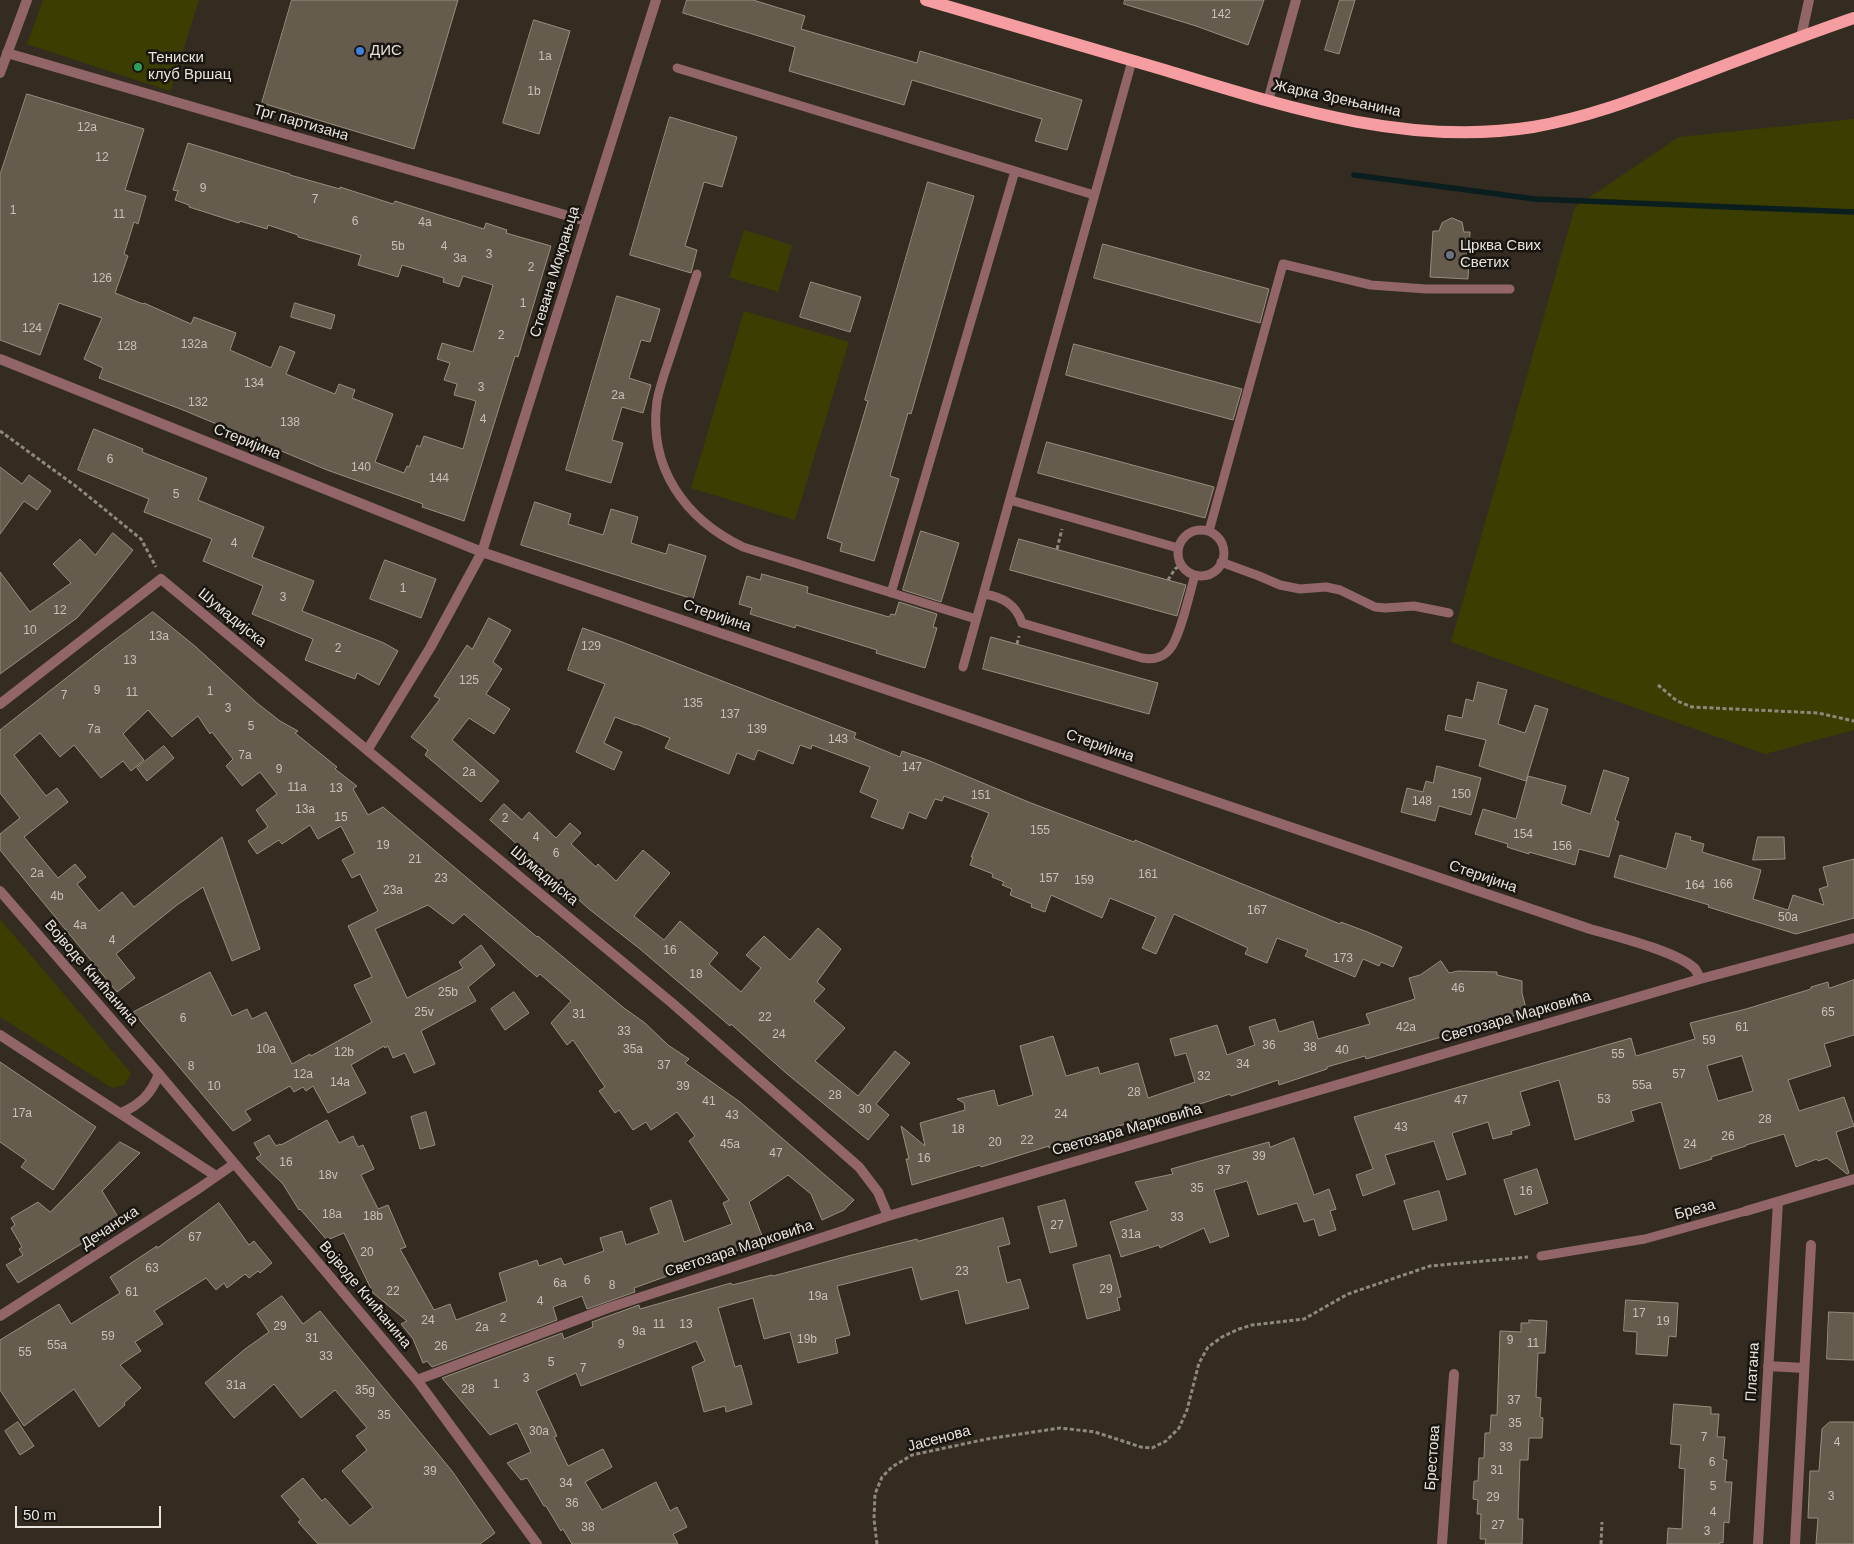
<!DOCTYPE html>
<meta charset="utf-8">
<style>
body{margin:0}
#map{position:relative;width:1854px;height:1544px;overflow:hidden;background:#342c20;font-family:Arial,sans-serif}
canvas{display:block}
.scale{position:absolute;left:15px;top:1506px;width:146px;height:22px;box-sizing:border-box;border:2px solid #e8e3db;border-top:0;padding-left:6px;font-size:15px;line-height:18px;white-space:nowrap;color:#e8e3db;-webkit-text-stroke:4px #191510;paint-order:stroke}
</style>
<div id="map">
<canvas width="1854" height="1544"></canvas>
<div class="scale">50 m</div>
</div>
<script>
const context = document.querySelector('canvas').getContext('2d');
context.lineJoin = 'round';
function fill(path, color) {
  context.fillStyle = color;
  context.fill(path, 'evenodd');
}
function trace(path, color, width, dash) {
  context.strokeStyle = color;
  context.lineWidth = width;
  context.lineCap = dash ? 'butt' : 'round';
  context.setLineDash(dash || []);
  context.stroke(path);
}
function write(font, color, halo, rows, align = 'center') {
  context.font = font + ' Arial,sans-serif';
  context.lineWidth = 5;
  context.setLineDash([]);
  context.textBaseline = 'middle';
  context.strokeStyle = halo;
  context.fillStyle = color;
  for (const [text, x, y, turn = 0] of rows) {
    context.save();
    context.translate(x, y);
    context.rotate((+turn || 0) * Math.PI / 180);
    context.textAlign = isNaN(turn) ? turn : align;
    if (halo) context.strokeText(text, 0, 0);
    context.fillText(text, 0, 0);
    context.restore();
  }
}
fill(new Path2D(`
 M43,0h156l-29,91 -143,-47z
 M1854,119v611l-89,24 -314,-112 124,-435 104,-70z
 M744,230l48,15 -14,47 -49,-15z
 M744,311l105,31 -54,178 -104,-32z
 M0,919l131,154 -6,12 -13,3 -112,-71z`), '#3b3e00');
trace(new Path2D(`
 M1354,175l181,24 319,13`), '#0a1d1f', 5.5);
const building = new Path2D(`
 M292,0h166l-44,149 -152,-46z
 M687,0h66l52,16 -4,13 116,34 3,-12 162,49 -15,50 -32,-9 7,-22 -130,-39 -8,25 -115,-34 6,-24 -112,-34z
 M1125,0h139l-16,45 -52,-19 -72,-22z
 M1340,0h15l-16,54 -14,-4z
 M534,20l36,11 -31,103 -36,-11z
 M27,94l117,35 -19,61 21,6 -8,28 -4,-2 -10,32 4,2 -13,37 28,11 1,-1 47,21 3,-7 42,16 -6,17 41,18 9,-22 15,6 -9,22 49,20 4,-10 16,6 -3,8 41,16 -18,48 29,11 3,-7 2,1 8,-22 3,2 4,-11 39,13 13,-48 -22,-6 3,-11 -13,-4 6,-17 -13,-4 5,-16 31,9 20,-67 -30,-9 -4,11 -16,-5 1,-4 -42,-13 -4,12 -40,-12 3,-10 -63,-18v-2l-30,-10 -1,4 -27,-8 -1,2 -50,-16v-2l-14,-5 3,-9 -5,-1 15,-47 102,31v1l50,14v-2l53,17 2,-3 89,28 2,-6 21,7 -1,3 45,13 -33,111 -3,-1 -51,165 -42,-14 1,-3 -96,-34 -144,-60 -84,-32 4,-10 -19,-9 18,-41 -43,-15 -19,52 -40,-15v-165z
 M670,117l67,20 -15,50 -18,-5 -19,64 12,4 -6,23 -61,-18z
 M928,182l46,14 -63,218 -3,-1 -18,63 9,3 -25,82 -34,-10 2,-8 -15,-5 41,-137 -3,-1z
 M1452,218l10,4 2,10h6l-2,47 -38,-2 3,-46h6l3,-8z
 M1103,244l166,45 -9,34 -166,-45z
 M811,282l50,15 -11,35 -50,-15z
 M617,296l43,13 -10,33 -9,-2 -12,38 22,7 -8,28 -21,-6 -10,33 11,3 -12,40 -45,-13z
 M295,303l40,12 -4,14 -40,-12z
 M1074,344l168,45 -9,31 -167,-45z
 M94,429l49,20 -1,3 65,26 -9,22 66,27 -12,30 62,24 -12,30 82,32 14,8 -19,34 -22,-12 -2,6 -50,-19 8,-21 -61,-25 11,-28 -60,-25 9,-22 -68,-27 5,-13 -71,-29z
 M1047,442l167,45 -9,31 -167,-45z
 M0,467l22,17 7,-9 22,16 -14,19 -13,-9 -24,33z
 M535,502l36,12 -3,10 35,11 8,-26 27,8 -7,26 35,11 3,-10 37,12 -13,43 -172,-54z
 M921,531l38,12 -18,59 -38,-12z
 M113,533l20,17 -28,35 -28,33 -77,56v-102l30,40 41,-29 -18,-19 27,-25 15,16z
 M1019,539l167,46 -9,31 -167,-46z
 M385,560l51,19 -15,39 -51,-19z
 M762,574l46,13 -1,6 82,24 2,-3 4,1 4,-13 38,12 -4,13 4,1 -12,40 -49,-15 1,-3 -81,-25 -1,3 -45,-14 2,-6 -13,-4 8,-28 13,4z
 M153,612l43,35 61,56 23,18 18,10 -3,2 42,34 -2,2 22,17 -4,3 15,26 15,-8 154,130 1,-1 86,72 21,15 23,22 21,14 -4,4 55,39 114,98 -10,10 -22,10 -11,-26 -23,-19 -39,27 15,39 -130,47 1,4 -48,17 -5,-13 -29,11 4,13 -125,47 -5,-6 -4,2 -10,-24 -12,-15 6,-3 -34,-28 -29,-60 -17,7 -27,-31 -1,1 -16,-26 -27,-26 5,-3 -7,-12 15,-8 7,11 4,-2 1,1 46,-25 12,23 14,-7 5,11 5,-2 11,24 -13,6 17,34 10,-4 18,42 -6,2 34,61 16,-6 6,16 51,-19 -8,-28 38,-13 2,6 22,-8 3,7 40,-14 -4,-13 22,-7 4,14 33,-12 -9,-25 21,-8 13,42 48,-18 -9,-21 6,-3 -40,-59 6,-5 -18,-24 -26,18 -5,-8 -13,8 -14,-20 -4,3 -16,-22 6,-4 -32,-47 -6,5 -16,-22 20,-22 -31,-27 -3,3 -73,-63 -11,10 -25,-19 -53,24 32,69 56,-30 -4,-6 22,-17 14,20 -27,22 8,14 -55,30 14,33 -21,9 -9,-20 -12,5 -5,-12 -3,2 -1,-2 -33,19 15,28 -38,20 -15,-27 -7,5 -3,-4 -9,5 -4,-6 -45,25 6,9 -18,11 -100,-119 77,-40 22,44 15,-7 5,10 14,-7 26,52 18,-10 1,2 61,-34 -18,-37 18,-8 -24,-51 30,-15 -18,-37 -8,4 -10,-18 13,-7 -14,-27 -23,13 -8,-14 -28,19 -3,-4 -22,14 -9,-13 20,-14 -12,-17 21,-16 -17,-22 -18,14 -16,-20 7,-7 -21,-27 -2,2 -12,-18 -26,21 -24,-27 -25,24 21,26 -13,11 -8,-10 -22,17 -27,-33 -14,12 -20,-24 -26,22 32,41 11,-8 11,14 -44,35 34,41 17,-14 11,13 -9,7 22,27 23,-19 12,15 88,-70 38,112 -28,12 -29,-74 -26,18 -61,49 19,24 -18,14 -117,-142v-16l20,-16 -20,-25v-63l107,-84z
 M489,618l22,12 -18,32 9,7 -16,25 24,15 -16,25 -25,-16 -17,22 47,41 -18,21 -56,-47 3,-5 -17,-13 29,-38 -6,-3 33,-51 5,4z
 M583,628l39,14 234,91 -2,5 46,19 2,-6 28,10 101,42 103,39 1,-2 205,84 1,-2 29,11 32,14 -9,20 -12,-5 -2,4 -16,-7 -8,18 -50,-21 3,-6 -31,-12 -10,25 -22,-9 3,-6 -74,-34 -18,40 -14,-6 14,-31 -46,-19 -8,20 -51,-23 -6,17 -14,-5 1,-3 -22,-9 2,-6 -10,-4 2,-3 -12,-5 1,-3 -23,-9 3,-8h-2l18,-44 -45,-17 -2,5 -7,-2 -9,20 -17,-7 -6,17 -32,-12 7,-17 -18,-8 10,-25 -58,-22 -1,4 -11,-4 -7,19 -35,-14 -4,10 -17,-7 -8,21 -64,-26 5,-10 -34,-14v1l-21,-8 -11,26 18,9 -8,18 -38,-18 29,-68 -37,-14z
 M991,637l167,46 -9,31 -166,-45z
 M1478,682l29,8 -9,34 27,9 10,-28 13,4 -22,72 -47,-15 7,-26 -41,-10 3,-15 14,3 4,-19 7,2z
 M164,746l10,12 -27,23 -10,-13z
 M1437,766l44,12 -10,37 -32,-9 -4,15 -34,-9 6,-24 16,4 3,-11 7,2z
 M1604,770l25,8 -14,42 4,2 -10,35 -30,-8 -4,16 -46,-13v2l-22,-7 1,-3 -33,-10 8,-25 33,10 12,-43 38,10 -5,18 29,10z
 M504,804l18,16 7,-8 27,26 14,-15 11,10 -10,11 25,23 2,-3 18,17 27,-31 27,23 -36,43 30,24 16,-19 38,32 -9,11 32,28 20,-24 -15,-13 18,-19 26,24 28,-32 23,21 -24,33 8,7 -11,12 31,27 -30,33 43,35 37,-45 15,12 -34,41 13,11 -21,25 -82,-67 -55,-49 -1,2 -90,-77 -51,-40 -99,-89z
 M1676,833l15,4 -1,3 14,4 -2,8 59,18 -8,29 35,11 5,-15 31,10 -5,-16 9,-3 -5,-19 31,-8v59l-58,16 -88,-27 1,-2 -95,-28 6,-22 46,14z
 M1758,837h26l1,22 -32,1z
 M1441,961l8,12 9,-2 39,1v3l25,6v12l5,19 -161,47 -1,-3 -38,11v2l-48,16 -1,-5 -47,16 -1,-2 -66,22 -1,-2 -48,13 1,4 -32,9 -1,-3 -34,11v-2l-68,21 -1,-2 -68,20 -6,-26h3l-8,-33 24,20 -5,-23 45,-13 -1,-7 -7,-4 37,-9 4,16 35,-11 -13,-49 33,-10 13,40 32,-9 2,7 38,-11 10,35 47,-16 -9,-29 -11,3 -5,-17 47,-14 10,30 28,-10 -6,-18 26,-8 4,13 34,-11 5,18 52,-15 -4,-10 49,-15 -6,-21 11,-3z
 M1854,980v55l-30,9 7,22 -43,14 11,31 45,-14 10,29 -18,6 13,41 -2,1 -20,-16 -9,3 -1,-2 -21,8 -12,-33 -38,11v1l-35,11 1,2 -32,10 -19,-67 -30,9 3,10 -59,19 -16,-60 -39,12 10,33 -19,6 1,3 -19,5 -5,-17 -36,11 14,41 -19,6 -13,-39 -49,14 10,29 -32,12 -7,-21 17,-6 -19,-52 277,-79 5,18 59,-17 -5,-16 56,-14 65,-20v-2l17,-5 1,6zM1742,1056l11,35 -35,10 -11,-35z
 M514,992l15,21 -24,17 -14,-21z
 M0,1062l96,65 -43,63 -32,-23 5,-7 -26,-18z
 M426,1112l9,33 -15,4 -9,-32z
 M1294,1138l20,57 15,-6 7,20 -6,2 6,19 -17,6 -5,-17 -10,3 -7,-19 -39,12 -11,-34 -33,9 15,46 -19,7 -6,-15 -44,20 -1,-3 -38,12 -11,-35 38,-12 -13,-28 38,-8 -2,-5 98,-27 1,5z
 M120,1142l20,11 -38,38 18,29 -102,63 -12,-18 17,-10 -4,-6 3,-2 -11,-19 4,-3 -4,-7 27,-16 12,10z
 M1537,1169l11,34 -33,12 -11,-35z
 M1439,1191l8,29 -34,10 -9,-29z
 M1065,1200l12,46 -27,7 -12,-46z
 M219,1203l30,42 5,-4 18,22 -12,10 -2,-2 -9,7 -4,-4 -18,14 -3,-5 -8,7 -10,-12 -52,33 9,13 -28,18 6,9 -21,14 21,23 -17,15 1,2 -26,22 -25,-38 -50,37 -24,-36v-50l59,-36 12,20 49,-31 -10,-16 47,-31v2z
 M1003,1218l7,26 -12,3 9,36 13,-4 9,29 -63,16 -8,-34 -37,10 -9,-33 -75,19 13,49 -15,4 3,14 -40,10 -8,-31 -26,7 -11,-41 -35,10 17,59 6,-2 11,39 -26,8 -1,-6 -21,6 -12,-45 13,-6 -9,-20 -115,45 -5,-13 -40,18 21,45 -3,1 14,29 35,-17 9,18 -27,15 17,28 54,-28 14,29 7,-4 10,20 -14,7 5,10h-106l-9,-15 -2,2 -15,-25h-2l-17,-28 -6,2 -14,-17 24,-11 -14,-29 -27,12 -48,-57 120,-45 2,6 29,-12 -1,-5 47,-17 1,4 91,-26 1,2 40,-10 1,1 75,-20 69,-17 1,2z
 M1110,1255l11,42 -4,1 3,12 -33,9 -14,-54z
 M282,1296l21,28 17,-13 132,160 43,62 -15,11h-162l-20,-22 3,-2 -20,-24 22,-18 19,23 3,-3 25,28 23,-19 -31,-36 25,-21 -11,-14 11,-8 -32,-38 -34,28 -27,-34 -40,34 -29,-35 40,-34 24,-17 -12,-18z
 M1626,1300l52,3 -2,34 -7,-1 -2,20 -31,-2 1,-22 -13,-1z
 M1829,1312l25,1v47l-27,-1z
 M1529,1320l18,1 -2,32h-7l-2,44 5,1 -1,19 3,1 -1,20h-13l-1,22h-8l-2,59h5l-1,25h-37l1,-5h-6l1,-25h-4l1,-14 -5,-1 1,-18h4l1,-23h5l1,-25h5l1,-18h6l3,-84 21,1v-9h8z
 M1674,1404l37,3v7h8l-2,23h8l-2,22 4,1 -2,22h7l-3,41 -5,-1 -1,21 -3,-1v2h-53l1,-16 14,1 3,-60 -6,-1 2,-23 -10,-1z
 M18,1422l16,24 -14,9 -15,-24z
 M1830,1422h24v122h-38l2,-26h-10l2,-47h9l3,-42z`);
fill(building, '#655c4e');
trace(building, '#988e7f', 1);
trace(new Path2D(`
 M0,431l77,56 64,52 15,28
 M1057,549l5,-20
 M1168,580l7,-11 6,-4
 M1017,644l2,-8
 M1658,685l19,16 15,6 126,6 36,8
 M877,1544l-3,-25 1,-25 7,-17 10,-10 20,-12 75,-16 73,-11 35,4 46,15 11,1 14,-7 13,-13 8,-18 12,-47 9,-16 14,-10 17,-8 13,-4 52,-6 44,-25 82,-28 98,-9
 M1601,1544l1,-22`), '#8e887e', 3, [4, 2.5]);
trace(new Path2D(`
 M677,68l417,127
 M697,274c-9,27 -17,53 -26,80 -5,15 -11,31 -14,47 -9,67 28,118 86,146l233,72
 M1010,500l168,48
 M1178 553a23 23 0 1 1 46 0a23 23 0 1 1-46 0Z
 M1209,531l74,-267 88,21 55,4h84
 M1221,562l38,14 21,9 20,4 26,-2 14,3 35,17 10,1 29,-2 35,7
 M891,593l124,-422
 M984,594c18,3 32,10 38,29l120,35c10,2 21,0 28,-9 10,-11 20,-58 25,-74
 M963,667l169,-606
 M1541,1256l104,-17 101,-28`), '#926668', 9);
trace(new Path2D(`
 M1801,37l8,-37
 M7,53l579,168
 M1268,101l28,-101
 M0,359l482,193 1108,377c25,7 89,23 105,40 2,3 4,7 5,10
 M0,704l161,-125 511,424 187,164 19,25 10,24
 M368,749l62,-101 52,-96 174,-552
 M0,1035l216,141
 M121,1113c20,-9 30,-19 38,-39
 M1746,1211l108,-32
 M0,1316l198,-127 36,-25
 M1768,1366l36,2
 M417,1380l191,-72 280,-92 812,-237 154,-41
 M1442,1544l12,-170
 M1758,1544l20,-342
 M1795,1544l16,-299`), '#926668', 10);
trace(new Path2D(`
 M0,73l27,-73
 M0,891l159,183 258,306 120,164`), '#926668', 10);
trace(new Path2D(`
 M926,0c81,24 162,47 242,71 118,36 240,76 365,56 52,-9 100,-27 148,-45 58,-22 115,-44 173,-64`), '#f59da1', 12);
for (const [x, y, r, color] of [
 [360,51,5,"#3f7fe0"],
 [138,67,5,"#2e9e5b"],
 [1450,255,5,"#6b7280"]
]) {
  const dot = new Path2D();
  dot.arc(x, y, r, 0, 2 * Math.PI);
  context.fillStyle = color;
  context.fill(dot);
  trace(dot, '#191510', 2);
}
write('12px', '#c7c1b8', null, [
 ["142",1221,15],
 ["1a",545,57],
 ["1b",534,92],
 ["12a",87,128],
 ["12",102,158],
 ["9",203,189],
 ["7",315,200],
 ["1",13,211],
 ["11",119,215],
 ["6",355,222],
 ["4a",425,223],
 ["5b",398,247],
 ["4",444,247],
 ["3",489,255],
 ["3a",460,259],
 ["2",531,268],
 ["126",102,279],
 ["1",523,304],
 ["124",32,329],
 ["2",501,336],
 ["132a",194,345],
 ["128",127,347],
 ["134",254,384],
 ["3",481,388],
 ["2a",618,396],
 ["132",198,403],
 ["4",483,420],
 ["138",290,423],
 ["6",110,460],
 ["140",361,468],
 ["144",439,479],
 ["5",176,495],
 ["4",234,544],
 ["1",403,589],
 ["3",283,598],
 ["12",60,611],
 ["10",30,631],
 ["13a",159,637],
 ["129",591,647],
 ["2",338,649],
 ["13",130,661],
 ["125",469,681],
 ["9",97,691],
 ["1",210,692],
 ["11",132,693],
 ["7",64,696],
 ["135",693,704],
 ["3",228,709],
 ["137",730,715],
 ["5",251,727],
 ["7a",94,730],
 ["139",757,730],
 ["143",838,740],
 ["7a",245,756],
 ["147",912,768],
 ["9",279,770],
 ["2a",469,773],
 ["11a",297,788],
 ["13",336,789],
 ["150",1461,795],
 ["151",981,796],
 ["148",1422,802],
 ["13a",305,810],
 ["15",341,818],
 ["2",505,819],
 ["155",1040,831],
 ["154",1523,835],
 ["4",536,838],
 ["19",383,846],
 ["156",1562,847],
 ["6",556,854],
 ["21",415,860],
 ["2a",37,874],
 ["161",1148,875],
 ["23",441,879],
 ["157",1049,879],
 ["159",1084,881],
 ["166",1723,885],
 ["164",1695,886],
 ["23a",393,891],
 ["4b",57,897],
 ["167",1257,911],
 ["50a",1788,918],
 ["4a",80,926],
 ["4",112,941],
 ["16",670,951],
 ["173",1343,959],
 ["18",696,975],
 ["46",1458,989],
 ["25b",448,993],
 ["25v",424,1013],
 ["65",1828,1013],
 ["31",579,1015],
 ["22",765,1018],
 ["6",183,1019],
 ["42a",1406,1028],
 ["61",1742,1028],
 ["33",624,1032],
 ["24",779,1035],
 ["59",1709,1041],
 ["36",1269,1046],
 ["38",1310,1048],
 ["10a",266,1050],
 ["35a",633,1050],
 ["40",1342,1051],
 ["12b",344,1053],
 ["55",1618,1055],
 ["34",1243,1065],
 ["37",664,1066],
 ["8",191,1067],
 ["12a",303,1075],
 ["57",1679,1075],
 ["32",1204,1077],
 ["14a",340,1083],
 ["55a",1642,1086],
 ["10",214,1087],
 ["39",683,1087],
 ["28",1134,1093],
 ["28",835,1096],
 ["53",1604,1100],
 ["47",1461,1101],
 ["41",709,1102],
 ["30",865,1110],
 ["17a",22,1114],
 ["24",1061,1115],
 ["43",732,1116],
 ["28",1765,1120],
 ["43",1401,1128],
 ["18",958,1130],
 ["26",1728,1137],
 ["22",1027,1141],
 ["20",995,1143],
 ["45a",730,1145],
 ["24",1690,1145],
 ["47",776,1154],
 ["39",1259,1157],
 ["16",924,1159],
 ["16",286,1163],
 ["37",1224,1171],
 ["18v",328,1176],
 ["35",1197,1189],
 ["16",1526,1192],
 ["18a",332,1215],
 ["18b",373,1217],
 ["33",1177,1218],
 ["27",1057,1226],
 ["31a",1131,1235],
 ["67",195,1238],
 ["20",367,1253],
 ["63",152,1269],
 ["23",962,1272],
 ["6",587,1281],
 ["6a",560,1284],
 ["8",612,1286],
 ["29",1106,1290],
 ["22",393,1292],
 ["61",132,1293],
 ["19a",818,1297],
 ["4",540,1302],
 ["17",1639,1314],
 ["2",503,1319],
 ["24",428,1321],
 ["19",1663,1322],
 ["11",659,1325],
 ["13",686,1325],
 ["29",280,1327],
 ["2a",482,1328],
 ["9a",639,1332],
 ["59",108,1337],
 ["31",312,1339],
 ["19b",807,1340],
 ["9",1510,1341],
 ["11",1533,1344],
 ["9",621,1345],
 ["55a",57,1346],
 ["26",441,1347],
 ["55",25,1353],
 ["33",326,1357],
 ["5",551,1363],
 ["7",583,1369],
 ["3",526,1379],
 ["1",496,1385],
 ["31a",236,1386],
 ["28",468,1390],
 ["35g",365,1391],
 ["37",1514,1401],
 ["35",384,1416],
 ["35",1515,1424],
 ["30a",539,1432],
 ["7",1704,1438],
 ["4",1837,1443],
 ["33",1506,1448],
 ["6",1712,1463],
 ["31",1497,1471],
 ["39",430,1472],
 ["34",566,1484],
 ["5",1713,1487],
 ["3",1831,1497],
 ["29",1493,1498],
 ["36",572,1504],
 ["4",1713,1513],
 ["27",1498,1526],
 ["38",588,1528],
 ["3",1707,1532]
]);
write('15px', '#e8e3db', '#191510', [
 ["ДИС",370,51],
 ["Тениски",148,58],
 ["клуб Вршац",148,75],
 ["Црква Свих",1460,246],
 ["Светих",1460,263]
], 'left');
write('15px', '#e8e3db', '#191510', [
 ["Жарка Зрењанина",1337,99,12],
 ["Трг партизана",301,123,16],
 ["Стевана Мокрањца",555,272,-73],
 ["Стеријина",247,442,22],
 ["Стеријина",717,616,19],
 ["Шумадијска",232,618,39],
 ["Стеријина",1100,746,19],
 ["Шумадијска",544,876,40],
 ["Стеријина",1483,877,19],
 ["Војводе Книћанина",91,973,49],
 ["Светозара Марковића",1516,1017,-16],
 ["Светозара Марковића",1127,1130,-16],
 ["Бреза",1695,1210,-15],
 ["Дечанска",110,1228,-33],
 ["Светозара Марковића",739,1249,-18],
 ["Војводе Книћанина",365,1295,50],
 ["Платана",1753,1372,-87],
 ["Јасенова",939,1439,-15],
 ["Брестова",1433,1458,-86]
]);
</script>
